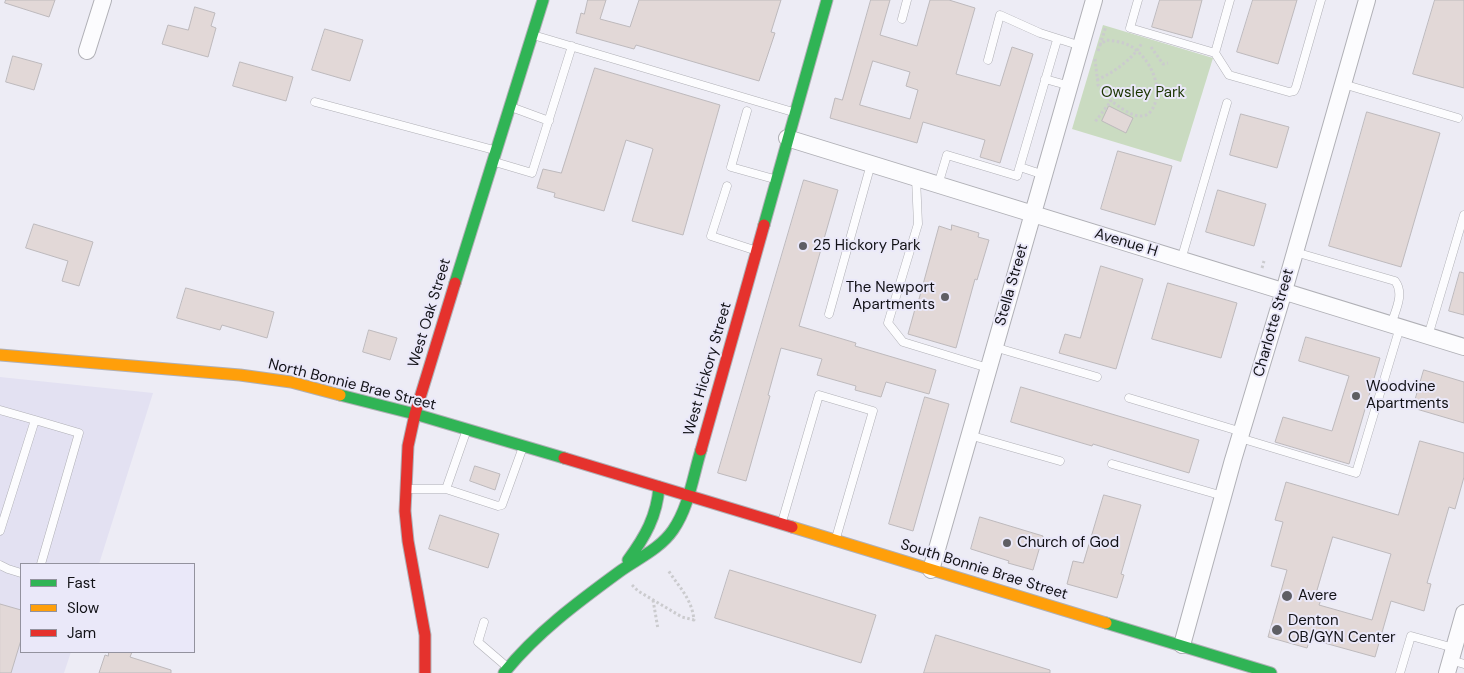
<!DOCTYPE html>
<style>
body{margin:0}
#map{position:relative;width:1464px;height:673px;overflow:hidden;background:#edecf5;font-family:"DM Sans",sans-serif}
canvas{display:block}
.legend{position:absolute;left:20px;top:563px;width:175px;height:90px;box-sizing:border-box;background:#eae8f9;border:1px solid #93929e;margin:0;padding:6px 9px;list-style:none;font-size:15px;color:#111116}
.legend li{display:flex;align-items:center;gap:10px;height:25px}
.legend b{width:25px;border:1px solid #93929e}
</style>
<div id="map">
<canvas width="1464" height="673"></canvas>
<ul class="legend">
<li><b style="height:6px;background:#30b455"></b>Fast</li>
<li><b style="height:6px;background:#ff9f0a"></b>Slow</li>
<li><b style="height:6px;background:#e5322d"></b>Jam</li>
</ul>
</div>
<script>
const context = document.querySelector('canvas').getContext('2d');
context.lineJoin = 'round';
function fill(path, color) {
  context.fillStyle = color;
  context.fill(path, 'evenodd');
}
function trace(path, color, width, dash) {
  context.strokeStyle = color;
  context.lineWidth = width;
  context.lineCap = dash ? 'butt' : 'round';
  context.setLineDash(dash || []);
  context.stroke(path);
}
function write(font, color, halo, rows, align = 'center') {
  context.font = font + ' "DM Sans",sans-serif';
  context.lineWidth = 4;
  context.setLineDash([]);
  context.textBaseline = 'middle';
  context.strokeStyle = halo;
  context.fillStyle = color;
  for (const [text, x, y, turn = 0] of rows) {
    context.save();
    context.translate(x, y);
    context.rotate((+turn || 0) * Math.PI / 180);
    context.textAlign = isNaN(turn) ? turn : align;
    if (halo) context.strokeText(text, 0, 0);
    context.fillText(text, 0, 0);
    context.restore();
  }
}
fill(new Path2D(`
 M0,377l153,16 -54,171h-78v88h50l-7,21h-64z`), '#e3e1f2');
fill(new Path2D(`
 M1103,25l110,33 -32,104 -109,-33z`), '#cadbc1');
const building = new Path2D(`
 M6,0h49l-6,17 -44,-14z
 M588,0h18l-6,19 30,8 9,-27h142l-10,32 4,1 -16,48 -123,-36 -2,4 -58,-16 5,-20 3,1z
 M871,0h19l-10,35 37,11 13,-46h19l26,8 -19,66 44,12 12,-39 21,7 -33,109 -20,-6 5,-17 -62,-18 -6,21 -87,-25 5,-20 7,2zM873,61l37,11 -4,14 12,4 -8,29 -50,-14z
 M1160,0h42l-10,38 -40,-11z
 M1253,0h44l-19,64 -41,-12z
 M1435,0h29v88l-51,-14z
 M195,7l20,6 -4,13 5,2 -8,29 -46,-13 6,-19 20,5z
 M325,29l38,11 -13,41 -38,-11z
 M13,56l29,8 -8,26 -28,-8z
 M240,62l53,15 -7,24 -53,-15z
 M595,68l125,37 -37,130 -51,-14 21,-72 -2,-1 -25,-8 -22,71 -50,-14 1,-4 -18,-5 6,-19 18,4z
 M1109,106l24,12 -7,15 -24,-12z
 M1367,112l73,21 -39,134 -72,-21z
 M1241,114l48,13 -12,41 -47,-13z
 M1118,151l54,15 -17,59 -54,-16z
 M804,180l34,10 -39,136 57,17 -1,3 81,24 -7,24 -43,-12 -5,15 -26,-7 1,-4 -39,-11 5,-16 -41,-11 -13,47 2,1 -24,85 -28,-8z
 M1218,190l48,14 -12,42 -48,-14z
 M34,224l59,18 -14,44 -17,-5 6,-20 -42,-13z
 M952,225l27,8 -1,4 11,3 -12,40 -2,-1 -19,69 -48,-14 7,-25 1,1 23,-84 12,4z
 M1101,266l42,13 -27,90 -57,-16 6,-19 15,4z
 M1460,272l4,1v42l-15,-4z
 M1168,283l69,20 -16,55 -69,-19z
 M186,288l88,24 -7,26 -45,-13 -2,5 -43,-12z
 M369,330l28,8 -7,22 -27,-8z
 M1306,337l74,21 -31,106 -74,-22 8,-25 49,14 17,-55 -50,-15z
 M1424,370l40,12v41l-51,-15z
 M1021,387l178,53 -10,33 -96,-29 -1,2 -81,-24z
 M925,397l24,7 -36,127 -24,-7z
 M1420,441l44,12v24l-9,32 -6,-2 -22,76 4,1 -7,27 -33,-10 -16,56 -65,-18 -3,9 -39,-11 19,-67 -16,-4 12,-44 -8,-2 11,-38 112,33zM1333,537l58,17 -19,66 -53,-15 3,-8 -6,-2z
 M475,466l25,8 -5,16 -25,-9z
 M1104,495l37,10 -20,69 3,1 -7,23 -50,-14 6,-23 10,2z
 M440,515l59,19 -11,34 -59,-19z
 M980,517l63,19 -10,34 -25,-7 1,-2 -38,-12z
 M730,570l146,45 -15,48 -146,-45z
 M0,604l21,6v30l-10,33h-11z
 M936,635l114,35v3h-126z
 M109,652h23l-2,5 41,13v3h-72l6,-18 3,1z`);
fill(building, '#e2d8d7');
trace(building, '#bdb9bc', 1);
const lane = new Path2D(`
 M1138,0l-8,28 85,25 14,22 60,17 5,-1 2,-4 25,-87
 M902,19l5,-19
 M533,35l260,77
 M1215,53l15,-53
 M988,60l12,-45 40,18 41,13
 M1045,79l25,7
 M1343,84l115,34
 M315,102l179,48
 M511,107l38,14
 M747,111l-16,56 43,12
 M495,162l37,11 40,-127
 M1020,167l24,8
 M916,178l2,46 -30,99 15,19 85,26
 M938,185l9,-30 70,21 40,-136
 M727,186l-16,50 43,14
 M1295,252l100,29c10,13 0,30 -4,44
 M1181,260l46,-157
 M829,314l42,-150
 M1428,336l36,-121
 M994,347l103,30
 M1129,398l113,34
 M0,410l35,10
 M969,435l91,26
 M1240,438l116,35 44,-146
 M1112,464l111,32
 M408,489h38l52,17 4,-1 21,-58
 M446,489l20,-57
 M782,522l37,-127 54,16 -37,127
 M0,531l35,-111 44,13 -38,131
 M0,565l8,4 13,4
 M484,622l-6,20 28,24
 M1450,660l14,4
 M1400,673l11,-37 43,12`);
const street = new Path2D(`
 M87,51l16,-51
 M787,138l677,209
 M931,570l163,-570
 M1182,645l51,-185 51,-169 83,-291
 M1447,673l17,-60`);
const fast = new Path2D(`
 M764,225l63,-225
 M455,283l88,-283
 M340,395l75,19 149,44
 M628,560c17,-23 29,-44 31,-73
 M1106,623l165,50
 M504,673c32,-40 74,-71 115,-101 18,-13 41,-23 54,-42 16,-23 20,-54 28,-80`);
const slow = new Path2D(`
 M0,355l240,20 51,7 49,13
 M792,527l314,96`);
const jam = new Path2D(`
 M701,450l63,-225
 M564,458l228,69
 M425,673v-38l-17,-94 -3,-30 3,-65 7,-32 40,-131`);
trace(lane, '#b0b0b6', 9);
trace(street, '#b0b0b6', 18);
trace(fast, '#b0b0b6', 13);
trace(slow, '#b0b0b6', 13);
trace(jam, '#b0b0b6', 13);
trace(new Path2D(`
 M1100,45l6,-19
 M1151,47l12,17 5,-1
 M1098,51l2,-6 6,-5c9,1 18,2 26,7 18,12 32,40 21,61 -2,4 -6,8 -11,8 -11,1 -23,-10 -31,-15
 M1095,59l3,26 13,16 -16,21
 M1097,80c17,-8 36,-21 45,-37
 M1262,268l2,-7
 M632,585l6,6 44,26 12,3c-2,-21 -15,-33 -26,-50
 M653,600l5,29`), '#cbcbce', 3, [2.5, 2.5]);
trace(lane, '#fcfcfe', 8);
trace(street, '#fcfcfe', 16);
trace(fast, '#30b455', 11);
trace(slow, '#ff9f0a', 11);
trace(jam, '#e5322d', 11);
for (const [x, y, r, color] of [
 [803,246,5,"#5e5e64"],
 [945,297,5,"#5e5e64"],
 [1356,396,5,"#5e5e64"],
 [1007,543,5,"#5e5e64"],
 [1287,596,6,"#5e5e64"],
 [1277,630,6,"#5e5e64"]
]) {
  const dot = new Path2D();
  dot.arc(x, y, r, 0, 2 * Math.PI);
  context.fillStyle = color;
  context.fill(dot);
  trace(dot, '#eae8f9', 2);
}
write('15px', '#1b3500', '#eae8f9', [
 ["Owsley Park",1143,93]
]);
write('15px', '#111116', '#eae8f9', [
 ["Avenue H",1126,243,17],
 ["Stella Street",1012,285,-74],
 ["West Oak Street",430,313,-73],
 ["Charlotte Street",1274,323,-74],
 ["West Hickory Street",708,369,-74],
 ["North Bonnie Brae Street",352,385,14],
 ["South Bonnie Brae Street",984,570,17]
]);
write('15px', '#111116', '#eae8f9', [
 ["25 Hickory Park",813,246],
 ["The Newport",935,288,"right"],
 ["Apartments",935,305,"right"],
 ["Woodvine",1366,387],
 ["Apartments",1366,404],
 ["Church of God",1017,543],
 ["Avere",1298,596],
 ["Denton",1288,621],
 ["OB/GYN Center",1288,638]
], 'left');
</script>
